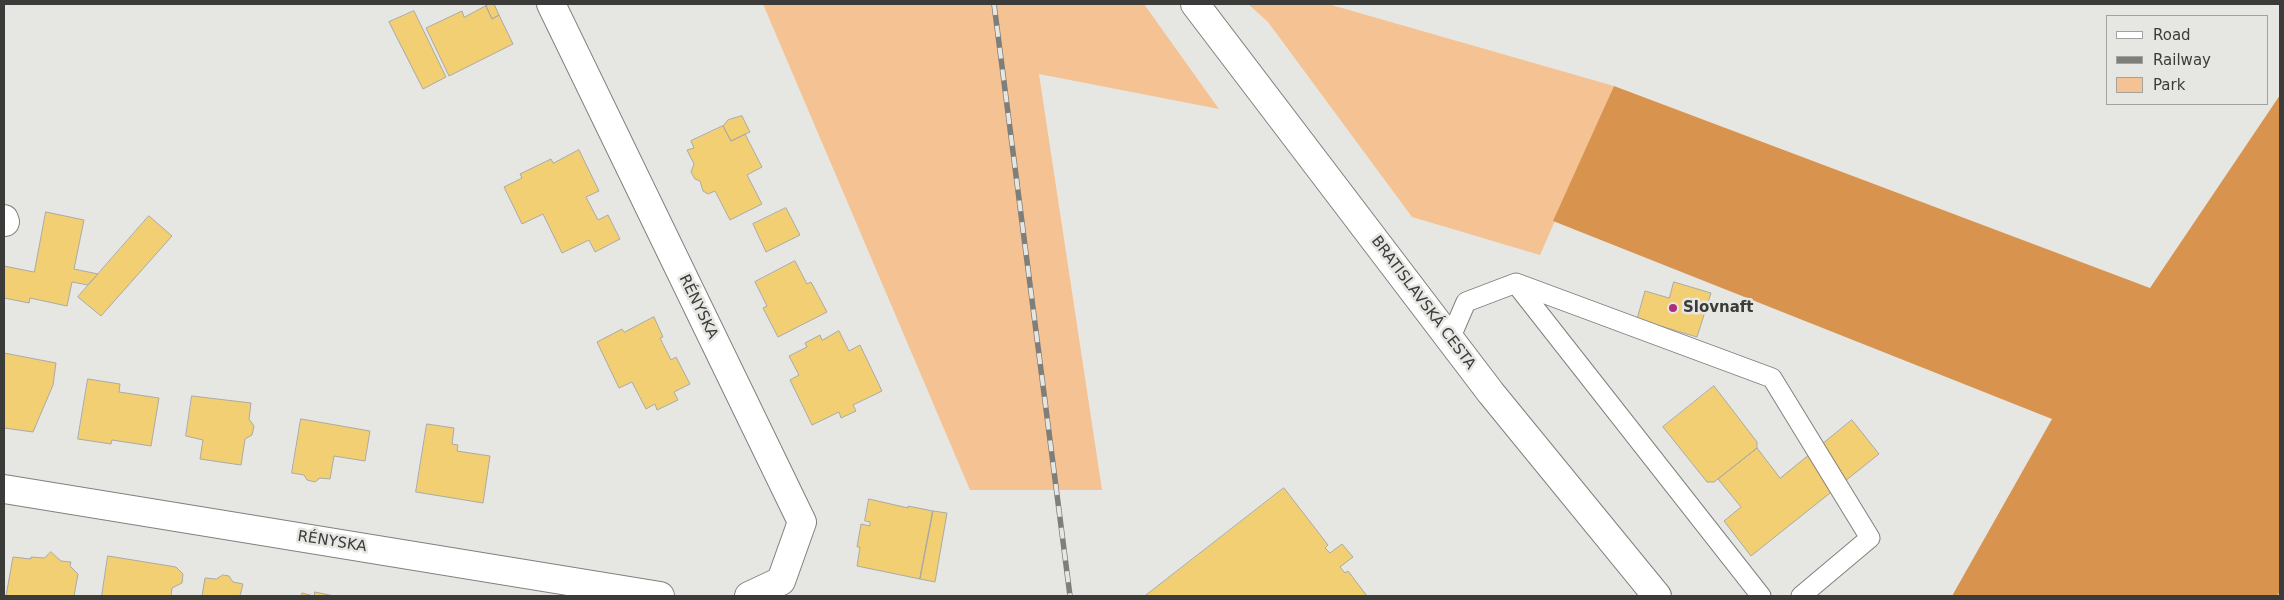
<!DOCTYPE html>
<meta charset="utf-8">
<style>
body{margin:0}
#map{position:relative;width:2284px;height:600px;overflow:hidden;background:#e6e7e3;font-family:"DejaVu Sans",sans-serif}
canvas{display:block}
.frame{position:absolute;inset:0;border:5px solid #3b3b39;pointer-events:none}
.legend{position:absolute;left:2106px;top:15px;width:162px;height:90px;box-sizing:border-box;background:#e6e7e3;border:1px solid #a2a29f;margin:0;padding:6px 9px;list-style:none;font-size:15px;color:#3b3b39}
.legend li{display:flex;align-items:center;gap:10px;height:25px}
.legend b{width:25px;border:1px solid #a2a29f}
</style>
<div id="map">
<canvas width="2284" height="600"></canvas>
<div class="frame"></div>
<ul class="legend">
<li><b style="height:6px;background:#fff"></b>Road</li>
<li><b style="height:6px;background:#7e7e7b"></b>Railway</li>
<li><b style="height:14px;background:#f5c293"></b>Park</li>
</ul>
</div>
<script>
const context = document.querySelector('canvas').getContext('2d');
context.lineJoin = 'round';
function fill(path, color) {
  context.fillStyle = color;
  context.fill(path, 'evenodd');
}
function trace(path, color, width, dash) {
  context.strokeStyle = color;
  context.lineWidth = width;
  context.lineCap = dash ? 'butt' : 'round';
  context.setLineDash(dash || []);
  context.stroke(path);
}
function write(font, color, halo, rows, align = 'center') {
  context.font = font + ' "DejaVu Sans",sans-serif';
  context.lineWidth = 5;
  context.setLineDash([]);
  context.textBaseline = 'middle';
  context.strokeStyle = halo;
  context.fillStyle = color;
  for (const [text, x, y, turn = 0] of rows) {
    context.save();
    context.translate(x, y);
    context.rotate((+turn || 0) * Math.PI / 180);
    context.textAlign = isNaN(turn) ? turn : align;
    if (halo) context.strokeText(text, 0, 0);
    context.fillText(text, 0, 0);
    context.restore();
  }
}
fill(new Path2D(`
 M763,4h381l75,105 -180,-35 63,416h-132z
 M1248,4h80l286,82 -74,169 -128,-38 -144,-195z`), '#f5c293');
fill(new Path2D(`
 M1614,86l536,202 130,-193v497l-3,4h-325l100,-177 -499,-198z`), '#d8944f');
const building = new Path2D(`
 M490,4h4l5,11 -7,4 -6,-13z
 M486,6l6,13 7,-4 14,29 -64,32 -23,-48 36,-17 2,6z
 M414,11l32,66 -23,12 -34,-67z
 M742,116l8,16 -19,9 -8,-15 5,-6z
 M723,126l8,15 14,-7 17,33 -15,8 15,29 -32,16 -15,-29 -7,3 -5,-3 -3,-10 -5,-2 -4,-7 3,-8 -7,-14 7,-2 -3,-7z
 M579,150l20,41 -13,6 12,23 10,-5 12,24 -25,13 -6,-12 -27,13 -19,-39 -21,10 -18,-37 18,-9 -2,-4 31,-15 2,4z
 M786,208l14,27 -34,17 -13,-28z
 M46,212l38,8 -10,49 24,5 -10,11 -16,-3 -5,24 -37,-8 -1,5 -25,-5v-32l30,6z
 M149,216l23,20 -71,80 -23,-19z
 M795,261l12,23 4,-2 16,30 -49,25 -15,-29 4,-2 -12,-24z
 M1674,282l37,11 -14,44 -60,-18 8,-28 24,7z
 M654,317l9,20 -3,1 11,22 5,-3 14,27 -16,8 4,8 -21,10 -2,-6 -9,5 -14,-27 -13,6 -22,-46 25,-13 2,3z
 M839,331l10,20 11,-6 22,46 -29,14 3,6 -15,7 -2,-6 -27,13 -22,-45 9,-5 -10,-19 18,-9 -2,-4 15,-8 2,5z
 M4,353l52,10 -3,22 -20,47 -29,-4z
 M88,379l32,5 -1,8 40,6 -8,48 -39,-6 -1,4 -33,-5z
 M1714,386l43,56v6l-43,34h-7l-44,-55z
 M192,396l59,7 -2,16 5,7 -2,9 -7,4 -4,26 -41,-6 3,-19 -17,-4z
 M301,419l69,12 -5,30 -31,-5 -4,23 -10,-1 -5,4 -8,-2 -3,-5 -12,-2z
 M1852,420l27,34 -128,102 -27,-35 17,-14 -23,-28 39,-31 23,30z
 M427,424l27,4 -2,16 6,1 -1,6 33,5 -7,47 -67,-11z
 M1284,488l44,57 -3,3 5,5 12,-9 11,13 -13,10 5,6 3,-2 19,25h-222z
 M869,499l39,9v-2l25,5 -13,68 -63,-13 3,-19h-3l4,-23 9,2v-4l-5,-1z
 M933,511l14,2 -12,69 -15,-3z
 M51,552l10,9 10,1 -1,4 8,8 -4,22h-68l7,-39 18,2v-2l13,1z
 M108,556l68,11 7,7 -1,9 -10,5 -1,8h-69z
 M223,575l6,1 4,6 10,2 -3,12h-38l3,-18 11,1z
 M315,592l19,4h-33l1,-3 12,3z`);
fill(building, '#f2cf73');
trace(building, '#aaa9a5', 1);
const service = new Path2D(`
 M1516,284l245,312
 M1450,339l16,-37 50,-19 256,95 98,160 -69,58`);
const minor = new Path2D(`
 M551,4l251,518 -21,59 -32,15
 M4,219l1,3
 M4,489l656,107`);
const tertiary = new Path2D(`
 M1195,4l296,389 166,203`);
trace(service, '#80817e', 21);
trace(minor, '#80817e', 30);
trace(tertiary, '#80817e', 30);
trace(service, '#fff', 19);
trace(minor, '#fff', 28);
trace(tertiary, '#fff', 28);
const rail = new Path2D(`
 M994,4l76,592`);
trace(rail, '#7e7e7b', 5.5);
trace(rail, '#e6e7e3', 4, [11]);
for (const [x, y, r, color] of [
 [1673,308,5,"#ae2e7b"]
]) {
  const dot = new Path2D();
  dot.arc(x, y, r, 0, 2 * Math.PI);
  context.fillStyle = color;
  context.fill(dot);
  trace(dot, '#e6e7e3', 2);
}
write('15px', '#3b3b39', '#e6e7e3', [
 ["BRATISLAVSKÁ CESTA",1423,303,53],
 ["RÉNYSKA",698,307,64],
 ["RÉNYSKA",332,542,9]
]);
write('bold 15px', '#3b3b39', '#e6e7e3', [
 ["Slovnaft",1683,308]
], 'left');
</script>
